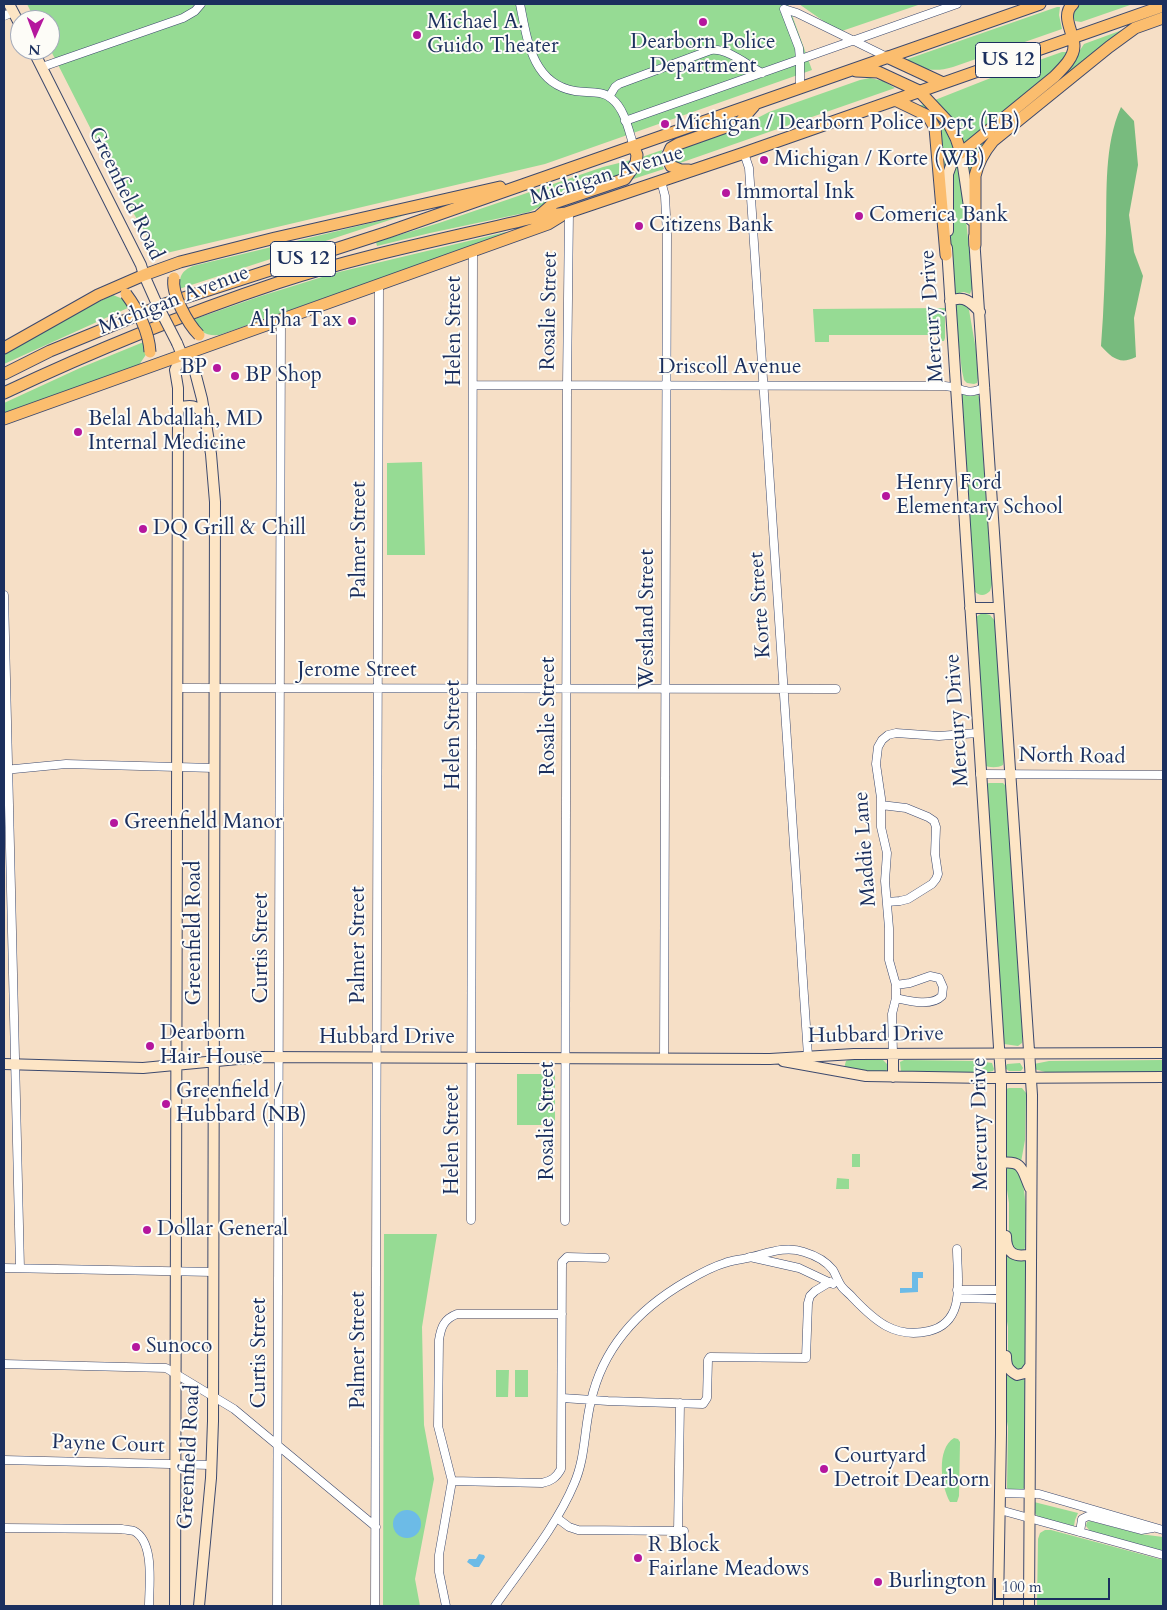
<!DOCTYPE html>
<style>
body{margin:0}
#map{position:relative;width:1167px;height:1610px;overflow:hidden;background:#f6dfc6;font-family:Cardo,serif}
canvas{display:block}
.frame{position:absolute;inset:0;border:5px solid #1b2f5e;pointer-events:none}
.north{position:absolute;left:10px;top:10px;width:50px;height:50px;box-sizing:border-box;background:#fdfcf7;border:1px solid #a3aaba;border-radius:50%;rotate:182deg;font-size:14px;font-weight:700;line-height:20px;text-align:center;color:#1b2f5e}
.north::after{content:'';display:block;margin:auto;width:18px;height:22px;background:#b5179e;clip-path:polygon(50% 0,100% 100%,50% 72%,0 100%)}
.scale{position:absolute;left:994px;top:1578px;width:116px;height:22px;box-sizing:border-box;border:2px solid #1b2f5e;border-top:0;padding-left:6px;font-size:15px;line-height:18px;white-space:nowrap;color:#1b2f5e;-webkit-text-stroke:4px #fdfcf7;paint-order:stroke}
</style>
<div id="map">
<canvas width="1167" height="1610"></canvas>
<div class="frame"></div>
<div class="north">N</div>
<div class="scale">100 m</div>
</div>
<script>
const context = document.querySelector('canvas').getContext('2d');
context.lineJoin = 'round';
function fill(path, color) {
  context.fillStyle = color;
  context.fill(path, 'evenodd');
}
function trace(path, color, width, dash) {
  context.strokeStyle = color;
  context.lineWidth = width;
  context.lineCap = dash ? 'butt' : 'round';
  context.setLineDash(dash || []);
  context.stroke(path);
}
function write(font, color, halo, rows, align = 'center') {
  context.font = font + ' Cardo,serif';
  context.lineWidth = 4;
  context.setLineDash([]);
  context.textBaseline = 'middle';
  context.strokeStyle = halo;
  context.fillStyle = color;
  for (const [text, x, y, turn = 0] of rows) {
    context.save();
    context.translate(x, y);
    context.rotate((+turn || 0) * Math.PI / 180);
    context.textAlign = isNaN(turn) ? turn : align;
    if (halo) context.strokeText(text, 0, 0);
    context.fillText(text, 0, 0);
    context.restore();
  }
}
fill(new Path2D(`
 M27,4h761l24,66 -267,94 -387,91 -24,-41 -84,-165v-29h-15z
 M799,4h122l-82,28z
 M1079,4h54l-52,18 -6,-1 -2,-6z
 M1057,7h3l-1,8 3,14 -109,38c-21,6 -29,2 -48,-7z
 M1125,29l-140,118 -12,71 -8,-64 108,-93 11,-17z
 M1062,52h4l1,3 -6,9 -97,84 -29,-48 76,-30z
 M870,78l13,3 12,7 -215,75h-4l-3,-4v-8l71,-26 25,-13 91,-32z
 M924,104l18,16 15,29 -12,27 -5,-39 -21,-31z
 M662,150l-1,12 3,7 -34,11 12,-23z
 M631,160l-12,18 -70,24 -20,10 -99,21 -53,13 -1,-4 63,-19 164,-56z
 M960,163l12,114 1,9 -3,8 -6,-2 -9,2 -4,-20 -1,-97 4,-12z
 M408,214l-229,75c1,-13 2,-18 14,-23z
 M506,232l1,2 -288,101c-15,1 -19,-4 -27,-15l69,-24 74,-23z
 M113,295l10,4 7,8 -126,57v-10l74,-43z
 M958,303l9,3 2,4 7,40 2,28 -1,5 -3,1 -7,-1 -3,-3 -2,-9 -8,-64z
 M945,308v30l-1,3h-3v-6h-112v7h-14l-2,-33z
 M146,341l1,12 -8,12 -135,48v-10l76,-35z
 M962,393l6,3 10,-1 1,2 13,187 -2,7c-6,6 -11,5 -17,-1l-13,-194z
 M422,462l3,93h-38v-92z
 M982,613l8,2 5,6 9,135 -1,9c-5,3 -14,3 -19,0l-8,-148z
 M989,783h14l3,3 16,242v15l-4,3 -14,-2 -18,-260z
 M850,1059l33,1 4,4v6l-4,3 -39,-5 2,-7z
 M904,1060l74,1 14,2 2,6 -1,2 -13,3 -79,-2 -1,-10z
 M1163,1060v13h-114l-15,-4v-5l15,-3z
 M1020,1063l3,5 -2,3h-12l-4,-3 2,-4z
 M517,1074h38v51h-38z
 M1009,1088h13l4,5 -1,47 -4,22 -16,-3 1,-70z
 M852,1154h8v13h-8z
 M1008,1167l9,2c12,22 8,53 8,78l-1,4 -7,2 -8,-11v-39l-5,-33z
 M837,1178l12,1v10h-13z
 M384,1234h53l-15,93 2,98 10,54 -19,100 5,27h-37z
 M1005,1254l20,6v106l-2,3 -7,3 -8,-12v-33l-4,-23z
 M496,1370h13l-1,27h-12z
 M515,1370h13v27h-13z
 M1005,1374l10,5h9l1,2 -1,107 -2,2h-12l-3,-2 1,-61 -5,-27z
 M954,1438l4,1 2,3 -1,54 -2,6h-7c-9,-16 -14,-53 4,-64z
 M1034,1502l44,11 -3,7 -1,6 -36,-9 -3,-4z
 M1090,1521l50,13 23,3v14l-73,-20 -4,-5 1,-4z
 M1045,1530h6l112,30v46h-126l1,-67 2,-6z`), '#96db94');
fill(new Path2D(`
 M1121,107l13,14 4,44 -9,50 5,37 9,24 -9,42 2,39c-16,8 -24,1 -35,-11 3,-38 4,-76 5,-114 1,-41 -2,-87 15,-125z`), '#78bb7e');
fill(new Path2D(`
 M912,1272h11v6h-5v14l-18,1v-5h12z
 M393 1524a14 14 0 1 1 28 0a14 14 0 1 1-28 0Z
 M479,1554l5,1 1,2 -6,10h-5l-7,-5 2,-3h7z`), '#6cbbe7');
const street = new Path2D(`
 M520,4c7,35 12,80 55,87 13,2 27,-1 37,8 13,10 17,33 22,48
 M784,9l13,4 90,44
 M784,9l15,39 1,12v28
 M4,16l9,-4
 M42,67l141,-49 12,-7 6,-7
 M609,97l6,-10 4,-3 92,-34c17,-2 36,15 51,23
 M625,121l332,-117
 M744,153l5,15 59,888
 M661,181l4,15 2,39 -3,823
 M473,385l472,1c18,1 21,11 40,1
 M4,595l16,673
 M178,688l658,1
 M4,770l62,-6 148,4
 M980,774l183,1
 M881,805l25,3 22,9 6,4 2,6 -1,27 3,20 -2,5 -4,5 -24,15 -8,2 -13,1
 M896,985l14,-2 20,-7 9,2 4,9 -1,9c-11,11 -33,5 -46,2
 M893,1054l-1,-40 4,-16v-13l-7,-25v-32l-4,-47 2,-28 -6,-26v-29l-5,-34 2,-17 4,-7 6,-5 8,-2 43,3 38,-3
 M471,1220l2,-969
 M565,1221l2,-836 2,-173
 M750,1257l49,11 34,16
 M4,1268l209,4
 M957,1290h43
 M957,1298l43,1
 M4,1364l162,4 68,41 142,118
 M562,1398l46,3 95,3 4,-6 1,-38 2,-3 96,1 2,-55 2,-7 5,-5 15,-9
 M4,1460l207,5
 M452,1481l90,2c9,-2 14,-5 19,-14l1,-207 5,-5 38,1
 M1000,1493l39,1 124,36
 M1000,1510l163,45
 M557,1518l12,9 9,3 106,1
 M4,1528l118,1c4,1 9,1 12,2 21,11 15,55 15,75
 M678,1532l2,-129
 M1080,1532l2,-13 6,-3 53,14 12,-2
 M277,1606l4,-1287
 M375,1606l4,-1321
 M446,1606l-7,-34v-17l13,-74 -14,-55 1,-86c2,-13 5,-21 18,-26h105
 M495,1606c27,-39 61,-79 79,-122 12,-27 10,-56 17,-83 12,-54 49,-93 96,-120 12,-7 24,-14 38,-18 7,-3 15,-3 22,-5 19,-4 38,-13 57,-6 10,3 22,9 29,18 3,5 5,12 9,17 3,4 8,7 11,11 22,23 42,41 76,33 38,-9 28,-52 28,-82`);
const secondary = new Path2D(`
 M9,4l11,21
 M33,50l108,215 3,10 12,27
 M948,231v-57l4,-11 9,-10 10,67
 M974,237l58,858 -3,511
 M947,248l54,830v356l-3,172
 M950,301c14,-6 21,1 30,11
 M177,343l5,12 8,10 5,7 7,27 9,55 4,48 -2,919 -2,57 -12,128
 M178,408c13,-4 18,-3 26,7
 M970,608h29
 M783,1061l83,15 123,2 174,-1
 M4,1064l139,4 116,-11 511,2 84,-5 309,-1
 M893,1077v-23
 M1001,1163c23,-3 21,8 29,25
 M1006,1236c0,18 9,22 25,18
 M1006,1356c0,10 2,14 11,19l8,-2 5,-7
 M175,1606l3,-1198v-20l-3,-18 7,-15`);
const primary = new Path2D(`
 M887,57l56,26
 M856,71l22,1 41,19 29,31 8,16 5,15 93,-76c8,-8 20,-19 20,-31 0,-14 -14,-30 -1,-42
 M895,100l33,16 7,12 11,127
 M689,170h-8l-10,-4 -4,-9 4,-9 7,-4 62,-22 14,-16
 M539,216l15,-13 71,-24 11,-16 1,-8 -3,-8
 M975,245v-69c3,-14 9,-24 18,-35l116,-94 26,-19 28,-10
 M4,348l94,-53 46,-20 36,-13 95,-24 225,-51
 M4,374l46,-23 115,-47 223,-72 652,-228
 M4,393c89,-42 180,-79 273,-110 85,-28 173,-45 260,-66l29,-4 178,-60 419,-147
 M4,419l544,-195 13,-8`);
trace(street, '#3c496e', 9);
trace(secondary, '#3c496e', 12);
trace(primary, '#3c496e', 13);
trace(street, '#fff', 8);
trace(secondary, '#fde5c5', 10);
trace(primary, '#fbbd6e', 11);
const secondaryBridge = new Path2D(`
 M156,302l21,41`);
const primaryBridge = new Path2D(`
 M174,278c-3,16 14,46 25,57
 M126,294c12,16 23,38 24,58`);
trace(secondaryBridge, '#3c496e', 12, []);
trace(primaryBridge, '#3c496e', 13, []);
trace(secondaryBridge, '#fde5c5', 10);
trace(primaryBridge, '#fbbd6e', 11);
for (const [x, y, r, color] of [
 [703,22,5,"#b5179e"],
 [417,35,5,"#b5179e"],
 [665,124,5,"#b5179e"],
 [764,160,5,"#b5179e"],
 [726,193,5,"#b5179e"],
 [859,216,5,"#b5179e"],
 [639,226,5,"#b5179e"],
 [352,321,5,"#b5179e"],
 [217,368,5,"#b5179e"],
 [235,376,5,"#b5179e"],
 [78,432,5,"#b5179e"],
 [886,496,5,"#b5179e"],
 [143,529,5,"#b5179e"],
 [114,823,5,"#b5179e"],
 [150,1046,5,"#b5179e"],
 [166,1104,5,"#b5179e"],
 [147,1230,5,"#b5179e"],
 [136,1347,5,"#b5179e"],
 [824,1469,5,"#b5179e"],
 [638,1558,5,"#b5179e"],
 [878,1582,5,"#b5179e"]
]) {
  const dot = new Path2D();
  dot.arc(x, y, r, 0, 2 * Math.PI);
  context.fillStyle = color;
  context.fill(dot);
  trace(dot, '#fdfcf7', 2);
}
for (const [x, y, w] of [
 [1008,60,65],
 [303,259,65]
]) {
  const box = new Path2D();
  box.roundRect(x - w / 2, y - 17.5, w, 35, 4);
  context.fillStyle = '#fdfcf7';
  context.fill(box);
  trace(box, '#1b2f5e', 1);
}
write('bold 20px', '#1b2f5e', null, [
 ["US 12",1008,60],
 ["US 12",303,259]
]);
write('21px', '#1b2f5e', '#fdfcf7', [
 ["Michael A.",427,23],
 ["Guido Theater",427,47],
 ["Dearborn Police",703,43,"center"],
 ["Department",703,67,"center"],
 ["Michigan / Dearborn Police Dept (EB)",675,124],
 ["Michigan / Korte (WB)",774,160],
 ["Immortal Ink",736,193],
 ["Comerica Bank",869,216],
 ["Citizens Bank",649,226],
 ["Alpha Tax",342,321,"right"],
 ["BP",207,368,"right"],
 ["BP Shop",245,376],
 ["Belal Abdallah, MD",88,420],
 ["Internal Medicine",88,444],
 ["Henry Ford",896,484],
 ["Elementary School",896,508],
 ["DQ Grill & Chill",153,529],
 ["Greenfield Manor",124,823],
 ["Dearborn",160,1034],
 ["Hair House",160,1058],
 ["Greenfield /",176,1092],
 ["Hubbard (NB)",176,1116],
 ["Dollar General",157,1230],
 ["Sunoco",146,1347],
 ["Courtyard",834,1457],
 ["Detroit Dearborn",834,1481],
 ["R Block",648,1546],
 ["Fairlane Meadows",648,1570],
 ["Burlington",888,1582]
], 'left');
write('21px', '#1b2f5e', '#fdfcf7', [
 ["Michigan Avenue",607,176,-17],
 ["Greenfield Road",125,194,64],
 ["Michigan Avenue",174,301,-21],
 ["Rosalie Street",550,311,-89],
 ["Mercury Drive",933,316,-94],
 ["Helen Street",455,331,-90],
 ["Driscoll Avenue",730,368],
 ["Palmer Street",360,540,-90],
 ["Korte Street",761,605,-94],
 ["Westland Street",648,619,-90],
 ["Jerome Street",357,671],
 ["Rosalie Street",549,716,-90],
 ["Mercury Drive",958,720,-94],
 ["Helen Street",454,735,-90],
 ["North Road",1072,757,1],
 ["Maddie Lane",866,849,-94],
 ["Greenfield Road",195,933,-90],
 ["Palmer Street",359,945,-90],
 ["Curtis Street",262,948,-90],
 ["Hubbard Drive",876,1036,-1],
 ["Hubbard Drive",387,1038],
 ["Rosalie Street",548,1121,-90],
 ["Mercury Drive",981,1124,-91],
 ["Helen Street",453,1140,-90],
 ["Palmer Street",359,1350,-90],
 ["Curtis Street",260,1353,-90],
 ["Payne Court",108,1445,2],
 ["Greenfield Road",190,1457,-87]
]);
</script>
